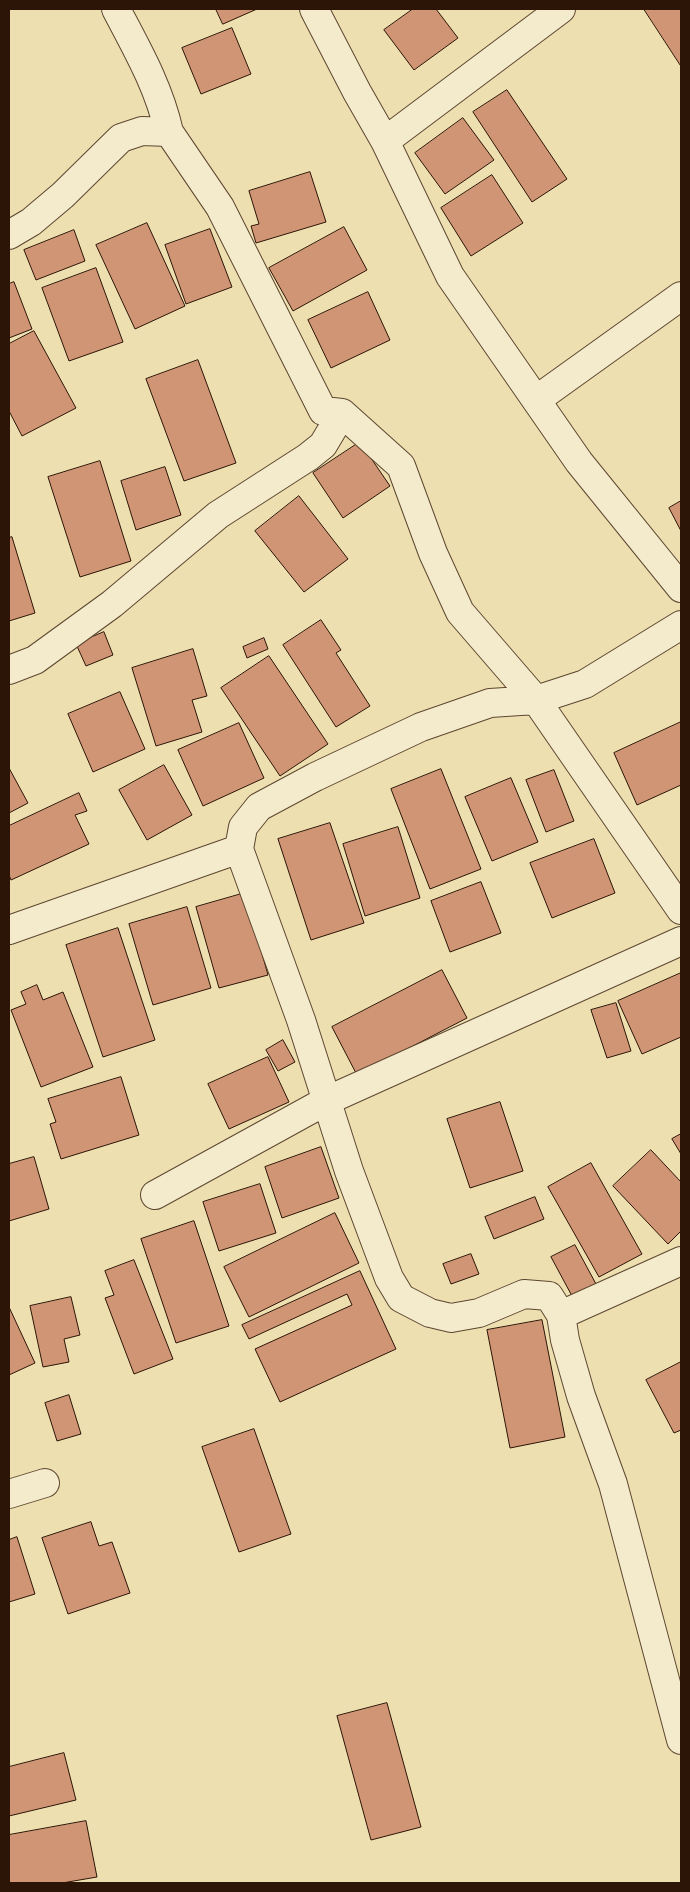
<!DOCTYPE html>
<style>
body{margin:0}
#map{position:relative;width:690px;height:1892px;overflow:hidden;background:#eedfb0;font-family:"IM FELL French Canon",serif}
canvas{display:block}
.frame{position:absolute;inset:0;border:10px solid #2c1406;pointer-events:none}
</style>
<div id="map">
<canvas width="690" height="1892"></canvas>
<div class="frame"></div>
</div>
<script>
const context = document.querySelector('canvas').getContext('2d');
context.lineJoin = 'round';
function fill(path, color) {
  context.fillStyle = color;
  context.fill(path, 'evenodd');
}
function trace(path, color, width, dash) {
  context.strokeStyle = color;
  context.lineWidth = width;
  context.lineCap = dash ? 'butt' : 'round';
  context.setLineDash(dash || []);
  context.stroke(path);
}
const building = new Path2D(`
 M216,9h41l-34,15z
 M413,9h23l22,29 -44,32 -30,-40z
 M644,9h37v57z
 M232,28l19,46 -50,20 -19,-46z
 M507,90l60,89 -35,23 -59,-90z
 M463,118l31,42 -49,34 -30,-41z
 M310,172l16,50 -70,21 -5,-17 8,-2 -10,-33z
 M492,175l31,48 -52,33 -30,-48z
 M147,223l38,83 -50,23 -39,-84z
 M344,227l23,43 -74,41 -24,-43z
 M210,229l22,58 -46,17 -21,-59z
 M74,230l11,31 -49,19 -12,-30z
 M96,268l27,74 -54,19 -27,-73z
 M14,282l18,47 -23,9v-54z
 M368,292l22,48 -59,28 -23,-48z
 M34,331l42,77 -54,28 -13,-25v-67z
 M198,360l38,103 -52,18 -38,-102z
 M360,442l30,44 -47,32 -30,-45z
 M100,461l31,100 -51,16 -32,-100z
 M165,467l16,48 -45,15 -15,-49z
 M299,496l49,63 -44,33 -49,-61z
 M681,501v30l-12,-23z
 M12,537l23,76 -26,8v-83z
 M321,620l20,30 -5,3 34,53 -34,21 -53,-82z
 M104,632l9,23 -27,11 -10,-22z
 M264,638l4,11 -21,9 -4,-11z
 M193,649l14,47 -15,4 10,32 -46,14 -24,-78z
 M269,656l59,88 -48,32 -59,-88z
 M120,692l25,57 -52,23 -25,-58z
 M681,722v63l-44,20 -23,-52z
 M239,723l25,55 -61,28 -25,-56z
 M164,765l28,50 -45,25 -28,-50z
 M9,768l19,35 -19,10z
 M441,769l40,100 -51,20 -39,-100z
 M554,770l20,51 -28,11 -20,-52z
 M511,778l27,64 -46,19 -27,-64z
 M79,793l8,18 -12,4 14,29 -78,36 -2,-5v-49z
 M330,823l34,100 -53,17 -33,-101z
 M398,827l22,71 -55,18 -22,-72z
 M594,839l21,54 -63,25 -22,-55z
 M481,882l20,51 -51,19 -19,-51z
 M245,893l23,82 -49,13 -23,-81z
 M187,907l24,81 -58,17 -24,-81z
 M118,928l37,112 -52,17 -37,-112z
 M442,970l25,48 -110,57 -25,-48z
 M681,973v64l-39,17 -24,-53z
 M37,985l6,15 20,-8 30,75 -52,20 -30,-77 15,-6 -5,-12z
 M616,1003l15,48 -24,7 -16,-48z
 M283,1040l12,22 -17,9 -12,-21z
 M268,1057l21,45 -60,27 -21,-45z
 M121,1077l18,58 -78,24 -11,-35 6,-2 -8,-23z
 M500,1102l23,69 -53,17 -23,-69z
 M681,1134v20l-9,-15z
 M321,1147l18,51 -57,20 -17,-51z
 M651,1150l30,32v49l-13,13 -55,-58z
 M34,1157l15,52 -40,12v-57z
 M591,1163l51,91 -43,23 -51,-90z
 M260,1184l16,49 -57,18 -16,-49z
 M535,1197l9,22 -50,20 -9,-22z
 M335,1213l24,50 -110,54 -25,-50z
 M194,1221l35,105 -53,17 -35,-104z
 M575,1245l21,39 -24,12 -21,-39z
 M471,1254l8,20 -28,10 -8,-20z
 M134,1260l39,99 -39,15 -29,-76 9,-3 -9,-24z
 M360,1271l36,78 -116,53 -25,-53 97,-44 -5,-11 -98,45 -7,-14z
 M71,1297l9,38 -16,4 5,23 -26,5 -13,-61z
 M9,1307l26,56 -26,12z
 M542,1320l23,117 -55,11 -23,-118z
 M681,1362v68l-7,3 -28,-53z
 M69,1395l12,39 -24,7 -12,-38z
 M254,1429l37,105 -52,18 -37,-105z
 M91,1522l8,24 13,-4 18,51 -62,21 -26,-76z
 M17,1537l18,57 -26,8v-62z
 M387,1703l34,124 -50,13 -34,-124z
 M64,1753l12,47 -67,16v-49z
 M86,1821l11,56 -35,6h-53v-48z`);
fill(building, '#d09575');
trace(building, '#2c1406', 1);
const minor = new Path2D(`
 M314,9l43,83 28,49 65,135 129,186 102,126
 M385,141l176,-132
 M9,235l22,-13 32,-27 58,-57 21,-7 27,1c-10,-45 -32,-83 -53,-123
 M536,400l145,-104
 M342,413l59,53 32,87 27,59 76,88 145,210
 M681,625l-96,59 -49,16 -46,3 -69,24 -106,50 -56,30 -16,20 -4,22 62,171 48,151 40,107 12,20 29,15 21,5 28,-5 45,-19 25,2 12,19 4,25 16,56 32,88 68,256
 M9,670l26,-10 77,-56 106,-89 90,-58 15,-12 19,-32 -19,-2 -103,-204 -51,-75
 M9,930l230,-81
 M155,1195l171,-94 355,-160
 M561,1315l120,-54
 M9,1494l36,-11`);
trace(minor, '#5c4730', 30);
trace(minor, '#f4eacc', 28);
</script>
